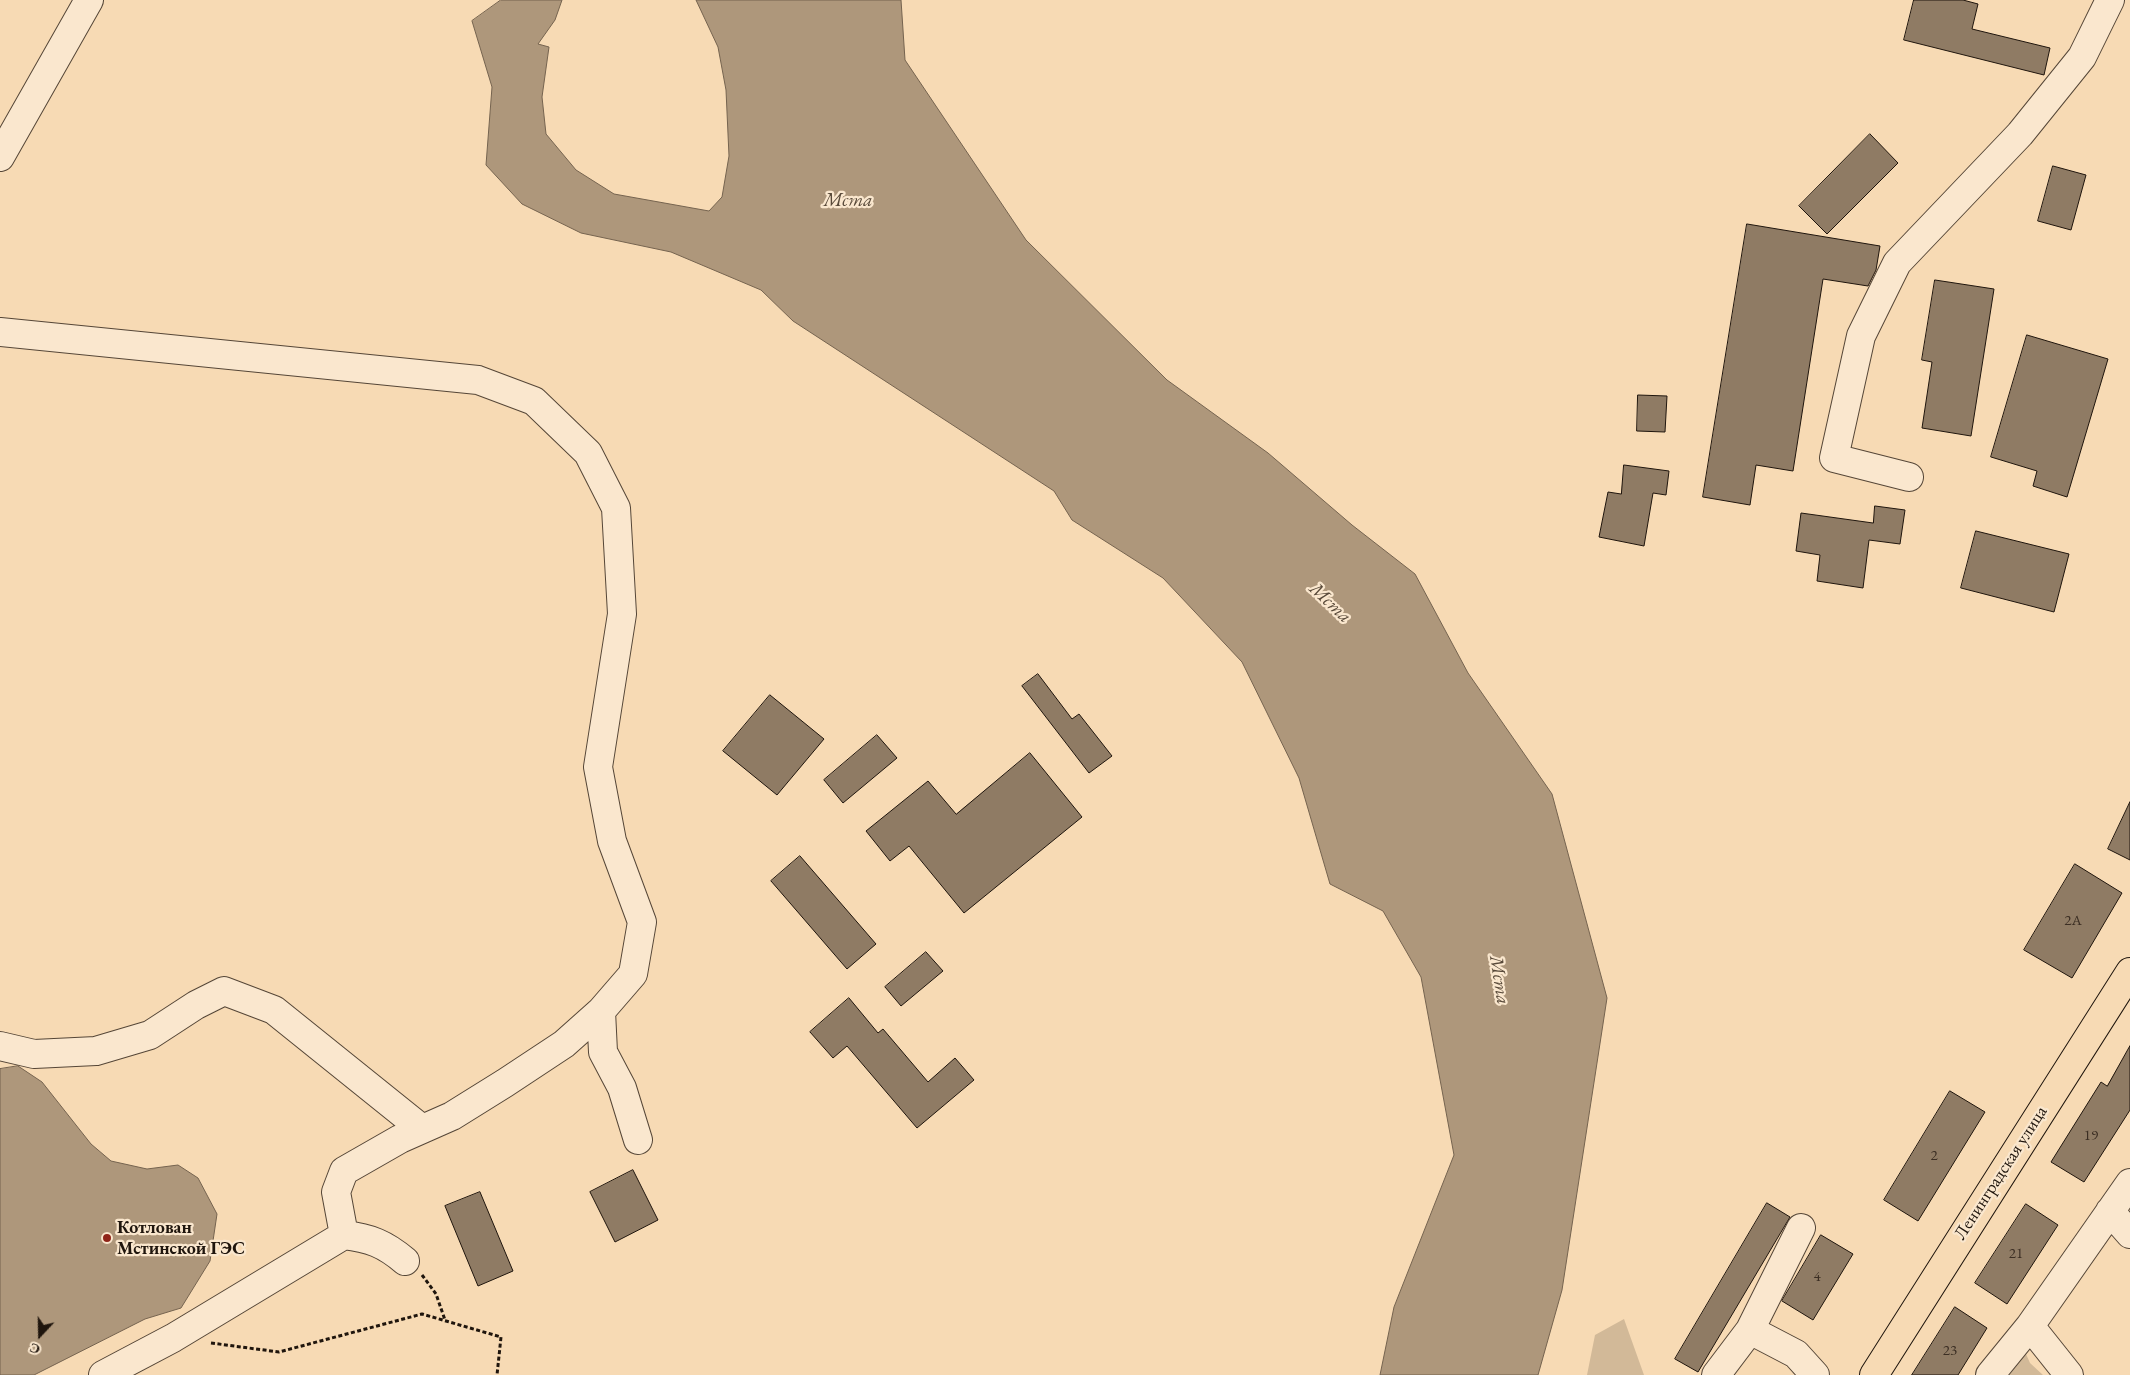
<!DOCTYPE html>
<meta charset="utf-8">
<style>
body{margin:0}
#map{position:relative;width:2130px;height:1375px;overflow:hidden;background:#f7dab4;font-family:"EB Garamond",serif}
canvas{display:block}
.north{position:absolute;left:15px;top:1310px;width:50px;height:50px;-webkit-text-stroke:4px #fae7ce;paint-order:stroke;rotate:201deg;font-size:14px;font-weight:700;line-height:20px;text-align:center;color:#1f150d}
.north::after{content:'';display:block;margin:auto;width:18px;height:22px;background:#1f150d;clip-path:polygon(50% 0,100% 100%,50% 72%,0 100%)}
</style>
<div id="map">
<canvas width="2130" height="1375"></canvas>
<div class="north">С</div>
</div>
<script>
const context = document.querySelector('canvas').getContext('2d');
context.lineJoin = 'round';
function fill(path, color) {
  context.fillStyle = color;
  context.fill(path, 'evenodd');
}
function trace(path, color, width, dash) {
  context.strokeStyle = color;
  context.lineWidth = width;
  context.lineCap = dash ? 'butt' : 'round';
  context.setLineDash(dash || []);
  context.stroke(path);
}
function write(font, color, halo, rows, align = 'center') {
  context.font = font + ' "EB Garamond",serif';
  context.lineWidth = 4.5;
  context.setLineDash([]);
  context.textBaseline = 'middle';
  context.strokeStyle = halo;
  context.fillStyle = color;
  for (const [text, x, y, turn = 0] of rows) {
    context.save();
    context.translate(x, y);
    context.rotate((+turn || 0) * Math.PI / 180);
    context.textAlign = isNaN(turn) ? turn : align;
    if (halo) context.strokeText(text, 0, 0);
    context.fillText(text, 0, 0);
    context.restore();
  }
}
fill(new Path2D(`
 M1624,1319l20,56h-57l8,-40z
 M2026,1354l4,9 13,12h-38z`), '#d2b998');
const water = new Path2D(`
 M501,0h61l-7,20 -17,24 11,3 -7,50 4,37 30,36 38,24 95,17 13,-14 7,-41 -3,-66 -8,-43 -22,-47h205l4,60 121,180 141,140 101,73 84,72 63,49 53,99 84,121 55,204 -45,292 -24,85h-158l14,-68 60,-152 -33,-178 -38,-66 -53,-27 -31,-106 -57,-116 -79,-84 -91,-58 -18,-29 -261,-170 -32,-31 -90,-38 -90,-19 -59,-29 -36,-39 6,-78 -20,-66z
 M18,1066l24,16 49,62 20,17 36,8 31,-4 20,13 19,36 -7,47 -29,47 -36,11 -111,56h-34v-306z`);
fill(water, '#ae977b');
trace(water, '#75634f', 1);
const building = new Path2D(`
 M1914,0h49l15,4 -6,25 78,19 -6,27 -140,-35z
 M1870,134l28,29 -71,71 -28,-28z
 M2053,166l33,9 -15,55 -33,-9z
 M1747,224l133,22 -4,24 -8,16 -45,-7 -30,192 -37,-6 -6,40 -47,-8z
 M1935,280l59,9 -23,147 -49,-8 10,-66 -10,-2z
 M2027,335l81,24 -41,138 -34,-11 4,-15 -46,-14z
 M1638,395l29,1 -2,36 -28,-1z
 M1624,465l45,6 -3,24 -13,-2 -9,53 -45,-9 9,-45 13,2z
 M1875,506l30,4 -5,34 -31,-4 -6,48 -46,-7 3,-26 -24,-4 5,-38 72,10z
 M1976,531l93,23 -15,58 -93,-24z
 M1038,674l34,45 7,-5 33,42 -23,17 -67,-87z
 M770,695l54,44 -47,56 -54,-44z
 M877,735l20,23 -54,45 -19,-23z
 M1030,753l52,64 -118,96 -55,-67 -19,15 -24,-30 62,-50 28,33z
 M2130,802v58l-22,-11z
 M800,856l76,88 -29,25 -76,-88z
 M2075,864l47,29 -50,85 -48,-28z
 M926,952l17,19 -42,35 -16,-19z
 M849,998l29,35 5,-4 45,53 27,-24 19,22 -57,48 -70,-82 -14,12 -23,-26z
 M2130,1046v64l-46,72 -33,-20 50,-80 6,4z
 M1950,1091l35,21 -67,109 -34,-21z
 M633,1170l25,50 -43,22 -25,-50z
 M480,1192l33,79 -35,15 -33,-80z
 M1767,1203l23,14 -92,155 -23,-13z
 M2026,1204l32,21 -51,79 -32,-21z
 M1821,1235l32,19 -40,66 -31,-19z
 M1955,1307l32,21 -29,47h-46z`);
fill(building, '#8f7b64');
trace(building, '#1f150d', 1);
const minor = new Path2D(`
 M0,157l89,-157
 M0,332l478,48 56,21 54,52 28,55 6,106 -24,153 14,74 30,81 -9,52 -32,37 -37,33 -59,39 -53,33 -52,23 -56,32 -8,21 8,43
 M1909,477l-75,-19 27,-122 36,-73 123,-129 62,-77 28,-57
 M601,1011l2,41 19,36 16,52
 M0,1046l34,8 62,-3 54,-16 46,-30 28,-14 50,19 148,119
 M2110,1211l20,23
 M344,1235c26,3 41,9 61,26
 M1750,1330l51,-102
 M103,1375l70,-37 171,-103
 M1716,1375l34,-45 46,24 19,21
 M1990,1375l40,-49
 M2069,1375l-39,-49 100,-143`);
const major = new Path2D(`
 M1874,1375l256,-403`);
trace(minor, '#554637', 30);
trace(major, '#1f150d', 30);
trace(new Path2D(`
 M422,1275l14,19 9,26
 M211,1343l68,9 143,-38 79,23 -4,38`), '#1f150d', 3, [4, 2.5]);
trace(minor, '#fae7ce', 28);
trace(major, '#f7dab4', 28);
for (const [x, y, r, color] of [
 [107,1238,5,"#8f2418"]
]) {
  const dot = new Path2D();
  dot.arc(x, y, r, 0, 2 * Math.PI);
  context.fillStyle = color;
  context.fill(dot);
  trace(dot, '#fae7ce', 2);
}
write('15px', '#3b2e23', null, [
 ["2А",2073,921],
 ["19",2091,1136],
 ["2",1934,1156],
 ["21",2016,1254],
 ["4",1817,1277],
 ["23",1950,1351]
]);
write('18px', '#1f150d', '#fae7ce', [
 ["Ленинградская улица",2001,1173,-57]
]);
write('bold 18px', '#1f150d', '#fae7ce', [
 ["Котлован",117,1228],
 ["Мстинской ГЭС",117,1249]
], 'left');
write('italic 19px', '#584939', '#fae7ce', [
 ["Мста",848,201],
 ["Мста",1330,603,43],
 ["Мста",1499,980,81]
]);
</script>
